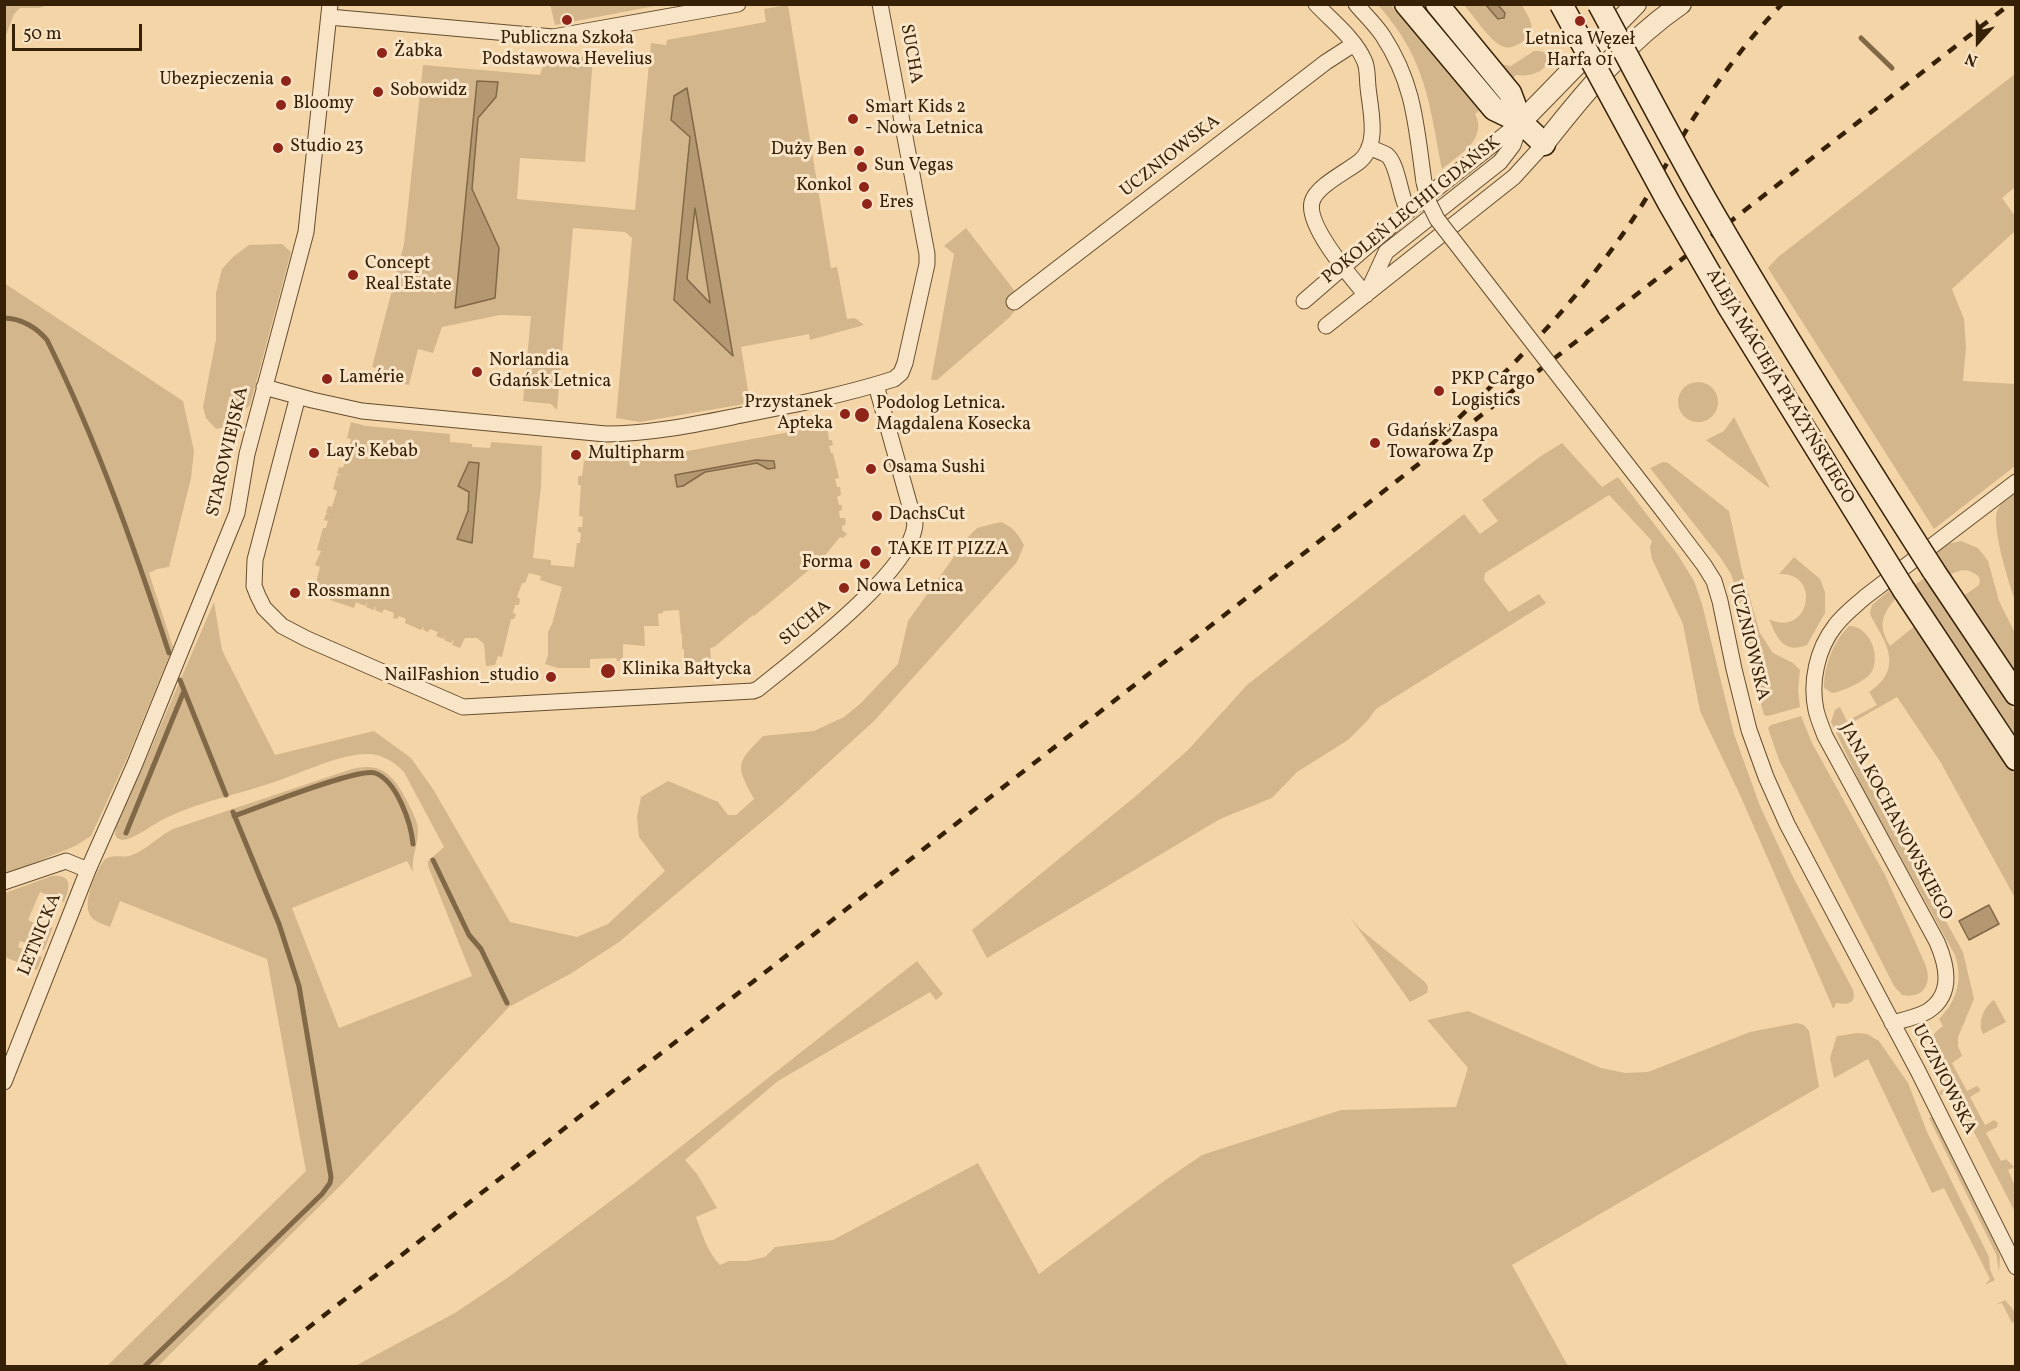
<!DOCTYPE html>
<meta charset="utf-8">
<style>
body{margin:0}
#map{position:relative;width:2020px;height:1371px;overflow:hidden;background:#f4d5a8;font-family:Vollkorn,serif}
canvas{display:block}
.frame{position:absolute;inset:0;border:6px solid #362107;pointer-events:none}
.north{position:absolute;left:1948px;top:12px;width:60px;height:60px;-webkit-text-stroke:4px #f8e4c6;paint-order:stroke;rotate:201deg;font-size:16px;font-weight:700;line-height:24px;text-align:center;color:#362107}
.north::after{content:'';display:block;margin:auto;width:21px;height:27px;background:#362107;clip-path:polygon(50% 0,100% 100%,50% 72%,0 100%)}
.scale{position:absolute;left:12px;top:24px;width:130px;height:27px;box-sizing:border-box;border:3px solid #362107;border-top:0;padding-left:8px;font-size:18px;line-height:21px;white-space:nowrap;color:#362107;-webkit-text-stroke:4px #f8e4c6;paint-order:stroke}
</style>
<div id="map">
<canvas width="2020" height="1371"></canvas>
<div class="frame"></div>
<div class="north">N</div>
<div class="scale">50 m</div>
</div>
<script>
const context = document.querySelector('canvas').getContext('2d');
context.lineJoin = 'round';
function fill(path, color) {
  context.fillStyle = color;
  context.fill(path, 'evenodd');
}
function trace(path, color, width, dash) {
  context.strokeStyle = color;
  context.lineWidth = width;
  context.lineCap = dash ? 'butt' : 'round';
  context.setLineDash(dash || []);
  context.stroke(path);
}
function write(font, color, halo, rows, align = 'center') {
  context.font = font + ' Vollkorn,serif';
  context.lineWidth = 6;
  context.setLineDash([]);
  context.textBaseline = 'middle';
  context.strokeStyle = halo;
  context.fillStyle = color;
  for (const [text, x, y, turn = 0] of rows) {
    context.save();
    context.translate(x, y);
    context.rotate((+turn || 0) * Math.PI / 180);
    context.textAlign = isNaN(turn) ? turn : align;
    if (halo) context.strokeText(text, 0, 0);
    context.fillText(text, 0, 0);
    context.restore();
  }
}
fill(new Path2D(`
 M5,4h43v1l-9,3h-19l-6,6 -9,24z
 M550,4h110v1l-105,20z
 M788,5l43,263 6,-1 10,52 8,-1 9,7 -54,15 -1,-6 -68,13 9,56 -110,19 -24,-4 16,-180 -7,-6 -52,-4 -16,182 -6,-6 -28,-3 8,-85 -31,-1 -58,12 -9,26 -15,-4 -9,36 -27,-7 1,-8 -11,-3 32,-123 19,-179 117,10 4,-12 16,1 1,-9 32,3 -8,104 -65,-4 -3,41 118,11 16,-167 15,2 1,-5 99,-18 -2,-13z
 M1378,5h13l88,106 -4,3c13,25 -16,41 -33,55 -13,-68 -16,-110 -64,-164z
 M1464,5h22l14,15h3l2,-7 -7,-8h24c9,16 17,27 -3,39 -6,3 -11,5 -17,2 -12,-5 -29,-31 -38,-41z
 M1534,51c8,0 15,1 17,9 -9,13 -20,17 -35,15l-3,3 -7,-4 -6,-10 11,2z
 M2015,74v113l-13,11 13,18v15l-63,58 12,30 2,28 -3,34 52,3v82l-81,63 -166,-261 10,-11z
 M966,228l51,66v13l-7,10 -73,63h-6l23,-126 -10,-8z
 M282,244l9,8 -41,153 -23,22 -11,2 -10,-11 -3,-11 13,-68v-46l6,-24 11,-12 16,-12z
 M4,283l179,118 11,50 -3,27 -22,89 -12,2 -8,4 24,74 -45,109 -37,80 -16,10 -70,29z
 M1678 402a20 20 0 1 1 40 0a20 20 0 1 1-40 0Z
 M1734,417l35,69v2l-63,-48 18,-9z
 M351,422l15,4 84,8v8l22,2v3l18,1 1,-6 51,4 -1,40 -8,72 18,2v5l23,2 3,-24h3l1,-10 -3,-1v-5h4l1,-10 -4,-1 2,-31h-3v-9h4l2,-15 58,-10 1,8 7,-1 177,-33 2,15h3l1,5 -4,1 2,7h2l6,25 -4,1 2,8h3l1,8 -4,2 2,8h3v5l-3,1 1,7h5l1,6 -4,2v4l5,4 -4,4 -3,-1 -18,22 -68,57 -1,-1 -39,32 -4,1 2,23 -24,1 -1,-14h-3v-9h-2v-15h-1l-2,-24 -16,1v2l-5,1 1,12h-15l1,20 -22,-2v17h-6l-1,-3 -26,1v9h-32l-13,-4 3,-9v-23l4,-8 10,-37 -22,-7 1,-4 -12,-3 -4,10h-3l-5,14 3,2 -1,6h-4l-2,8 3,1 -2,5h-3l-9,38 -4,-1 -3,9 -9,1 -2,-22 -7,-6h-12l-5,10 -8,-3 2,-6 -3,4 -7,-3 2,-5 -3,4 -7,-3 2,-4 -8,-3 -2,3 -5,-2 1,-4 -3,4 -16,-7 1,-4 -7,-3 -2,3 -4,-1 1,-5 -10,-4 -2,4 -7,-3 1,-4 -3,4 -7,-3 1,-5 -2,4 -9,-4 -2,6 -24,-8 4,-8 -18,-9 4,-16 -5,-2 6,-14 -4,-1 6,-22h3l2,-7 -4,-1 2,-6 4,1 -4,-2 2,-7 4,1 5,-16 -4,-2 4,-14 4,1 -4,-3 2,-6 4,1 8,-29 -4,-1z
 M1562,443l40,44 16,-10 60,78 16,26 8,23 32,130 26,72 32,69 61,115c4,14 -6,15 -17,13l-2,5h-1l-93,-213 -40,-84 -17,-87 -31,-65 -2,-12 2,-6 -43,-46 -124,78 -1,7 25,32 30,-18 7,9 -170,106 -8,11 -20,20 -51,32 -25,26 -52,21 -233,139 -15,-28 165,-135 51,-45 59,-65 217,-171 16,20 18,-13 -16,-21 59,-44z
 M1663,462l5,1 61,48 13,60 18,62 13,20 20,10 7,7 -2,20 2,17 -32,9 -4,-1 -13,-50 -12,-67 -8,-24 -11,-17 -70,-89z
 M2015,494v106c-6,-16 -25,-77 -17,-91 3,-7 12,-11 17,-15z
 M1001,522c12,5 17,12 23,23l-7,17 -143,159 -91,83 -164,138 -49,32 -61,33 -165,175 -186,184h-51l199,-195 -39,-212 -147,-58 -10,26c-6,-3 -14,-5 -18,-9 -12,-13 4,-46 12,-58 9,-7 18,-1 28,-5 14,-5 27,-19 41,-26l176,-59c34,-10 46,7 60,35 4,9 9,16 9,26 0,14 -7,27 -5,41l-6,-11 -115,47 47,120 133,-52 -44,-110v-5l16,-14 -40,-75c-10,-11 -24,-19 -40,-18 -31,2 -66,21 -96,30 -33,11 -68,18 -100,33 -14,6 -26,17 -40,22l-6,1 -5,-2 -2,-4 2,-13 24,-50 73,-169 8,48 53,105 99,-24 37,27 22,31 77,133 67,15 31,-13 57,-53 -26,-34 -2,-20 4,-20 27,-16 50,21 10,13h8l18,-16c-19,-35 -18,-35 9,-63l51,-5 30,-14 17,-14 37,-39 10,-43 60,-84 9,-9z
 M1961,541l17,7 10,13 11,40 16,32v44l-53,-80 17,-12 1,-5 -2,-4c-9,-8 -18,-7 -28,-1l-14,-22 11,-9z
 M1794,557l26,22 5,13v21l-18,32c-24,9 -30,-7 -38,-26 40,20 54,-47 10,-45z
 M1925,578l90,134v27l-102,-153z
 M1891,589l5,9c-15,18 -18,27 -6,48l26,-21 99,150v123l-74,-135 -44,-66 -58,33 124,222 11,47 -16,38v9l4,10 -10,7 15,28 10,-5 3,3v2l-10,6 15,28 9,-5 4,3 -1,4 -11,6 15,28 5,-2 8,8 -6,3 7,16v26l-59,-115 -5,-2h-10l-2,-3 7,-4c-11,-23 -30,-43 -3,-62l-4,-7c18,-18 24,-39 16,-64l-91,-164 -33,-69 4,-12 5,-3 7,14 30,-16 -8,-13c27,-18 24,-38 9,-63 -3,-6 -7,-11 -8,-17l2,-7z
 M1849,626c20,-1 34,32 21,48 -5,7 -28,18 -38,19l-8,-5c0,-22 9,-46 25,-62z
 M1801,716l11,27 73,132 41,91c6,19 -3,33 -24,29l-8,-9 -115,-226 -11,-32 3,-3z
 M52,876c21,-2 18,12 12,26l-24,-10 -12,28 20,9 5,-2 -9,23 -24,-9 -2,6 24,10 -5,13 -32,-13v-64z
 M1350,917l11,13 64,52 3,5 -1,6 -17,9z
 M917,961l26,33 -7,6 -6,-8 -152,89 -93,79 12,14 20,34 -21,9c6,16 11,35 24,48l9,-4h18l18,-4 10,-10 58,-7 145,-77 61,111 125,-93 38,-26 139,-45 115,-3 12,-39 -41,-48 41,-9 133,57 24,5 23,-1 102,-40 47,-9 7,2 5,6 10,56 -307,178 56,101h-1213l100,-53 55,-37 122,-91z
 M1994,1000l12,22 -23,12c-6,-11 1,-28 11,-34z
 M1858,1033l9,1 12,7 29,42 19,49 62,125 1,13 5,10 -10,5 5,-6 -46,-91 -12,5 -64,-134 -34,19 -4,-20 6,-20 1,-2z
 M1932,1117l64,129 4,10 -1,16 -3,-18 -67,-136z
 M2005,1300l10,12v9l-3,2 -10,-20 -7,2z`), '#d4b68d');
const water = new Path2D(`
 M1486,5h12l7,8 -1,5 -6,1z
 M477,81l21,1 -2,15 -18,21 -6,71 27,59 -4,50 -40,10z
 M687,88l46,268 -59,-56 16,-163 -19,-17 3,-24zM695,208l15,94v1l-23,-24z
 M756,460l18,1 1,7 -7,1 -11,-6 -52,9 -22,14 -6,1 -2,-12z
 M469,462l10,1 -7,80 -15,-4 11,-28 1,-19 -11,-6z
 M1989,905l10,19 -30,16 -10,-19z`);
fill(water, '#b39871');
trace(water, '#816847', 1.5);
trace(new Path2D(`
 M1861,38l31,30
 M4,318c17,0 33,10 43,22 50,101 87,207 122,313
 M180,680l46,115
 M234,816c23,-8 125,-49 141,-43 22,8 36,50 38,71
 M126,833l58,-142
 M433,860l36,75 12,14 26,54
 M145,1366l177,-172 8,-11 1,-6 -32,-191 -20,-62 -46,-112`), '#816847', 5);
const minor = new Path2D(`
 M1316,4c16,17 39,35 48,56 4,7 3,18 4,27 2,22 12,57 -8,74 -12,10 -44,25 -48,41 -6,24 39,75 54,93
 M1356,4c9,11 20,21 27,32 32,49 33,91 41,146
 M329,17l224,20 185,-33
 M1369,147c6,3 13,5 18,8 11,9 13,42 21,56
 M1368,291l18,-39 114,-90 13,-17 8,-23
 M1304,301l104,-90 113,-89
 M1014,302l312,-240 28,-18
 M1326,326l188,-149 30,-33
 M264,387l48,13 50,11 244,23c45,0 91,-10 136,-19 51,-10 102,-20 152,-36l7,-6 4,-10 22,-99v-10l-47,-250
 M298,396l-43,164 -1,26 4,10 6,12 18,18 25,13 156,68 290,-16 5,-2c37,-30 154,-118 157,-165l-39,-139
 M1667,516l37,49 10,16 6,20 14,68 15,61 17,47 21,47 131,247 98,196
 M4,882l62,-21 22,9
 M1892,1023c11,-3 26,-6 36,-12 26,-17 19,-46 9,-69l-112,-206c-3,-8 -7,-17 -9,-26 -6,-28 1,-61 19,-84 8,-11 20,-20 30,-29l151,-115
 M4,1082l84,-212 46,-104 103,-253 10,-59 59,-222 24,-228`);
const tertiary = new Path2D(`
 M1521,122l115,-118
 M1544,144c40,-51 83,-103 137,-140`);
const secondary = new Path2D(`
 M1406,4l88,105 27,13 23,22
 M1437,4l73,89 11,29
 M1933,570l83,124
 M1904,590l112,169`);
trace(minor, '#664e2f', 17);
trace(tertiary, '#664e2f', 22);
trace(secondary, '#362107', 25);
trace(minor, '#f8e4c6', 15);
trace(tertiary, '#f8e4c6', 20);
trace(secondary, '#f8e4c6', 22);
trace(new Path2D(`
 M1430,446c71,-69 141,-136 197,-218 24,-35 44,-73 66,-109 26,-40 55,-80 89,-115
 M259,1366l1751,-1362`), '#362107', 4.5, [10, 10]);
const minorBridge = new Path2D(`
 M1424,182l5,21 8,16 230,297`);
const secondaryBridge = new Path2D(`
 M1561,4l108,199 60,104 175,283
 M1599,4c36,66 70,132 107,197 72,125 149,247 227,369`);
trace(minorBridge, '#664e2f', 17, []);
trace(secondaryBridge, '#362107', 25, []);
trace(minorBridge, '#f8e4c6', 15);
trace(secondaryBridge, '#f8e4c6', 22);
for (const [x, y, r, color] of [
 [567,20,6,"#8f2418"],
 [1580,21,6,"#8f2418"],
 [382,53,6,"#8f2418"],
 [286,81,6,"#8f2418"],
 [378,92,6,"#8f2418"],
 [281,105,6,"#8f2418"],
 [853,119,6,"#8f2418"],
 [278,148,6,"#8f2418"],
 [859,151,6,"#8f2418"],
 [862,167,6,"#8f2418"],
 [864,187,6,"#8f2418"],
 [867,204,6,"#8f2418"],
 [353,275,6,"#8f2418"],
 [477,372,6,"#8f2418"],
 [327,379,6,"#8f2418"],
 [1439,391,6,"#8f2418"],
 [845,414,6,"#8f2418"],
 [862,415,8,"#8f2418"],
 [1375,443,6,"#8f2418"],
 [314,453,6,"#8f2418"],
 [576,455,6,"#8f2418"],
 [871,469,6,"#8f2418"],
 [877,516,6,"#8f2418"],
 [876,551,6,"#8f2418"],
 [865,564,6,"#8f2418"],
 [844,588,6,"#8f2418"],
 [295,593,6,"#8f2418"],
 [608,671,8,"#8f2418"],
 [551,677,6,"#8f2418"]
]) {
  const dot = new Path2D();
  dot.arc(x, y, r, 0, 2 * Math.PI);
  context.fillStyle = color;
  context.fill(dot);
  trace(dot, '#f8e4c6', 2);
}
write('18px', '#362107', '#f8e4c6', [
 ["Publiczna Szkoła",567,40,"center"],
 ["Podstawowa Hevelius",567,61,"center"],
 ["Letnica Węzeł",1580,41,"center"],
 ["Harfa 01",1580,62,"center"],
 ["Żabka",394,53],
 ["Ubezpieczenia",274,81,"right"],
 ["Sobowidz",390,92],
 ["Bloomy",293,105],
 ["Smart Kids 2",865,109],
 ["- Nowa Letnica",865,130],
 ["Studio 23",290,148],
 ["Duży Ben",847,151,"right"],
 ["Sun Vegas",874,167],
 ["Konkol",852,187,"right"],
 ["Eres",879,204],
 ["Concept",365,265],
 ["Real Estate",365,286],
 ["Norlandia",489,362],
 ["Gdańsk Letnica",489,383],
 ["Lamérie",339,379],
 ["PKP Cargo",1451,381],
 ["Logistics",1451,402],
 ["Przystanek",833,404,"right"],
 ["Apteka",833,425,"right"],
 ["Podolog Letnica.",876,405],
 ["Magdalena Kosecka",876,426],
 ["Gdańsk Zaspa",1387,433],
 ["Towarowa Zp",1387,454],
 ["Lay's Kebab",326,453],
 ["Multipharm",588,455],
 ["Osama Sushi",883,469],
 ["DachsCut",889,516],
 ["TAKE IT PIZZA",888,551],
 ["Forma",853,564,"right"],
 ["Nowa Letnica",856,588],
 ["Rossmann",307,593],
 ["Klinika Bałtycka",622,671],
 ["NailFashion_studio",539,677,"right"]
], 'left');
write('18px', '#362107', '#f8e4c6', [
 ["SUCHA",910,54,80],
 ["UCZNIOWSKA",1171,157,-38],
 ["POKOLEŃ LECHII GDAŃSK",1412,211,-39],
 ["ALEJA MACIEJA PŁAŻYŃSKIEGO",1779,387,59],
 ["STAROWIEJSKA",229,452,-77],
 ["SUCHA",806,624,-40],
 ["UCZNIOWSKA",1748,642,76],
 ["JANA KOCHANOWSKIEGO",1895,822,62],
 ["LETNICKA",41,935,-68],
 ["UCZNIOWSKA",1943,1080,63]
]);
</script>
